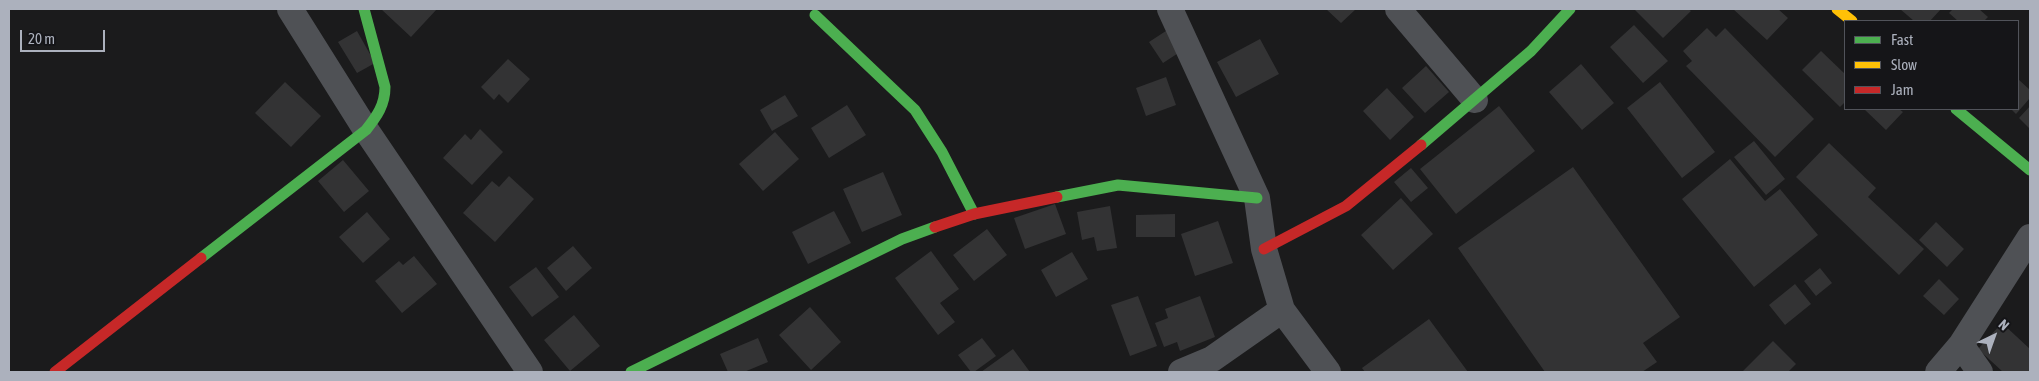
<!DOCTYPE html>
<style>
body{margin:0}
#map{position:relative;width:2039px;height:381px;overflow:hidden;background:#1b1b1c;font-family:"Asap Condensed",sans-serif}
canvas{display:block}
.frame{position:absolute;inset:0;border:10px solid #acb1bd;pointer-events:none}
.legend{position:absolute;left:1844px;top:20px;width:175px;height:90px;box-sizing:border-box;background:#151518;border:1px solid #51535a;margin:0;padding:6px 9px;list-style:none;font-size:15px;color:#acb1bd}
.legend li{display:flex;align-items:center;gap:10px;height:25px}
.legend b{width:25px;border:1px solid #51535a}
.north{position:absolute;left:1969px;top:311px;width:50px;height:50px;-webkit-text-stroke:4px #151518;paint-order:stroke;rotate:42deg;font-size:14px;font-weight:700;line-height:20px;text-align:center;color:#acb1bd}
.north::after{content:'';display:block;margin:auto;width:18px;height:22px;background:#acb1bd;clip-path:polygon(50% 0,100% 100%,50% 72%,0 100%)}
.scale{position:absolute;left:20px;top:30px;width:85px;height:22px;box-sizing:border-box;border:2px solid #acb1bd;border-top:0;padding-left:6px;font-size:15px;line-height:18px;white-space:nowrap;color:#acb1bd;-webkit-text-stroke:4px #151518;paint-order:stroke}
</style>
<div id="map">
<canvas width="2039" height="381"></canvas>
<div class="frame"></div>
<ul class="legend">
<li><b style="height:6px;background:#4caf50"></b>Fast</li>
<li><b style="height:6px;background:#ffc107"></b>Slow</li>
<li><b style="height:6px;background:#c62828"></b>Jam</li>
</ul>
<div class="north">N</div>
<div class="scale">20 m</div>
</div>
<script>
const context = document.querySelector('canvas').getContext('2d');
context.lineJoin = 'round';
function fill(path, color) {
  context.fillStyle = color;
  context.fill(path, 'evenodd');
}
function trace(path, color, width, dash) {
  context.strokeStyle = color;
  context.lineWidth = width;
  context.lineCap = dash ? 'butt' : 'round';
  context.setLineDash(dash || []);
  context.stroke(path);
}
fill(new Path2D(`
 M381,9h56l-26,28z
 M1326,9h30l-15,14z
 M1634,9h54l3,2 -28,27z
 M1733,9h45l10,9 -21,22z
 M1900,9h41l-11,12h-16z
 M1953,9h26l9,8 -4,4h-26l-9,-8z
 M1634,25l34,36 -25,22 -33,-36z
 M1172,27l14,21 -23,15 -14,-21z
 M1707,28l9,9 9,-9 89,91 -39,38 -89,-91 6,-5 -9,-10z
 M357,31l18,32 -18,10 -19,-31z
 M1260,39l19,35 -43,23 -19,-35z
 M1821,51l24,23v28l-5,5 -38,-37z
 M508,59l22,20 -22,24 -9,-9 -5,6 -13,-13z
 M1581,64l33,39 -32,27 -33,-38z
 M1426,66l23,26 -24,21 -23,-25z
 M1166,77l10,28 -30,11 -10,-28z
 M2018,79l12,11v8l-14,16 -5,-5h7z
 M285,82l36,34 -30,31 -36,-34z
 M1660,82l55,70 -33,26 -55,-70z
 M1387,88l27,29 -24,23 -27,-29z
 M785,95l13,21 -26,15 -12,-21z
 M847,105l19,30 -37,23 -18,-30z
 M1499,106l36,45 -79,63 -36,-45z
 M2030,106v23l-11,-11z
 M1864,109h35l4,3 -17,18z
 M480,129l23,23 -31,33 -29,-27 22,-24 6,6z
 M775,132l24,27 -36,32 -24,-27z
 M1754,141l31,38 -19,16 -32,-38z
 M1829,143l47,45 -8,9 56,52 -25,26 -103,-98z
 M1730,159l35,42 15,-12 38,46 -64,52 -72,-88z
 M343,160l26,31 -25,21 -26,-31z
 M1573,167l107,150 -37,26 14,19 -15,10h-97l-87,-124z
 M1411,168l17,20 -17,14 -17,-20z
 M883,172l19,43 -40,17 -19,-43z
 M509,176l25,23 -39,43 -32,-29 29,-32 7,6z
 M1401,198l32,36 -40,36 -32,-35z
 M1055,204l11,30 -41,15 -11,-31z
 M1110,206l7,42 -20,3 -3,-14 -12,3 -5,-28z
 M834,211l17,32 -43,21 -16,-32z
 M367,212l23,27 -27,24 -24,-26z
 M1175,214v23h-39v-22z
 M1218,221l15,42 -38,13 -14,-42z
 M1936,222l28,27 -17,18 -28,-27z
 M987,229l20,26 -33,26 -21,-26z
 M573,246l19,22 -26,23 -19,-23z
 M931,251l28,38 -19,14 15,19 -17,13 -43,-57z
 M1072,252l16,27 -32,18 -15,-27z
 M414,256l23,28 -35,29 -27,-32 24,-20 4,4z
 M536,267l23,30 -27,20 -23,-30z
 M1820,268l12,15 -16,13 -12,-15z
 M1939,279l20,20 -15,16 -21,-19z
 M1795,284l16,20 -26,21 -16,-20z
 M1138,296l19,50 -27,10 -19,-51z
 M1200,296l15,41 -35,14 -3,-9 -13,5 -9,-24 13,-5 -3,-9z
 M810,307l31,35 -30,28 -32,-35z
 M574,315l26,31 -30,25 -26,-31z
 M1429,319l39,53h-103l-3,-4z
 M2002,323l28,26 -1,23h-26l-25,-23z
 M758,338l10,24 -24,10h-16l-8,-18z
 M982,338l14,18 -22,16h-3l-13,-17z
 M1773,341l23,23 -8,8h-46z
 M1013,349l17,23h-49z`), '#333334');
trace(new Path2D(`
 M290,9l76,121 164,242
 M1170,9l87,189 7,51 18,61 46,62
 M1398,9l77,91
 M1961,345l19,27
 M1181,372l31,-13 70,-49
 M1938,372l23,-27 69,-108`), '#4f5155', 26);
trace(new Path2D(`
 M815,15l100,95 27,42 32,62
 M1956,109l74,61
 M1421,145l110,-94 39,-42
 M1057,197l61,-12 139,13
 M201,258l165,-128c11,-14 19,-25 19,-43l-21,-78
 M631,372l271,-133 33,-12`), '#4caf50', 11);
trace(new Path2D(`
 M1837,9l15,12`), '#ffc107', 11);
trace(new Path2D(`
 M935,227l39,-13 83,-17
 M1264,249l82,-43 75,-61
 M55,372l146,-114`), '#c62828', 11);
</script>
